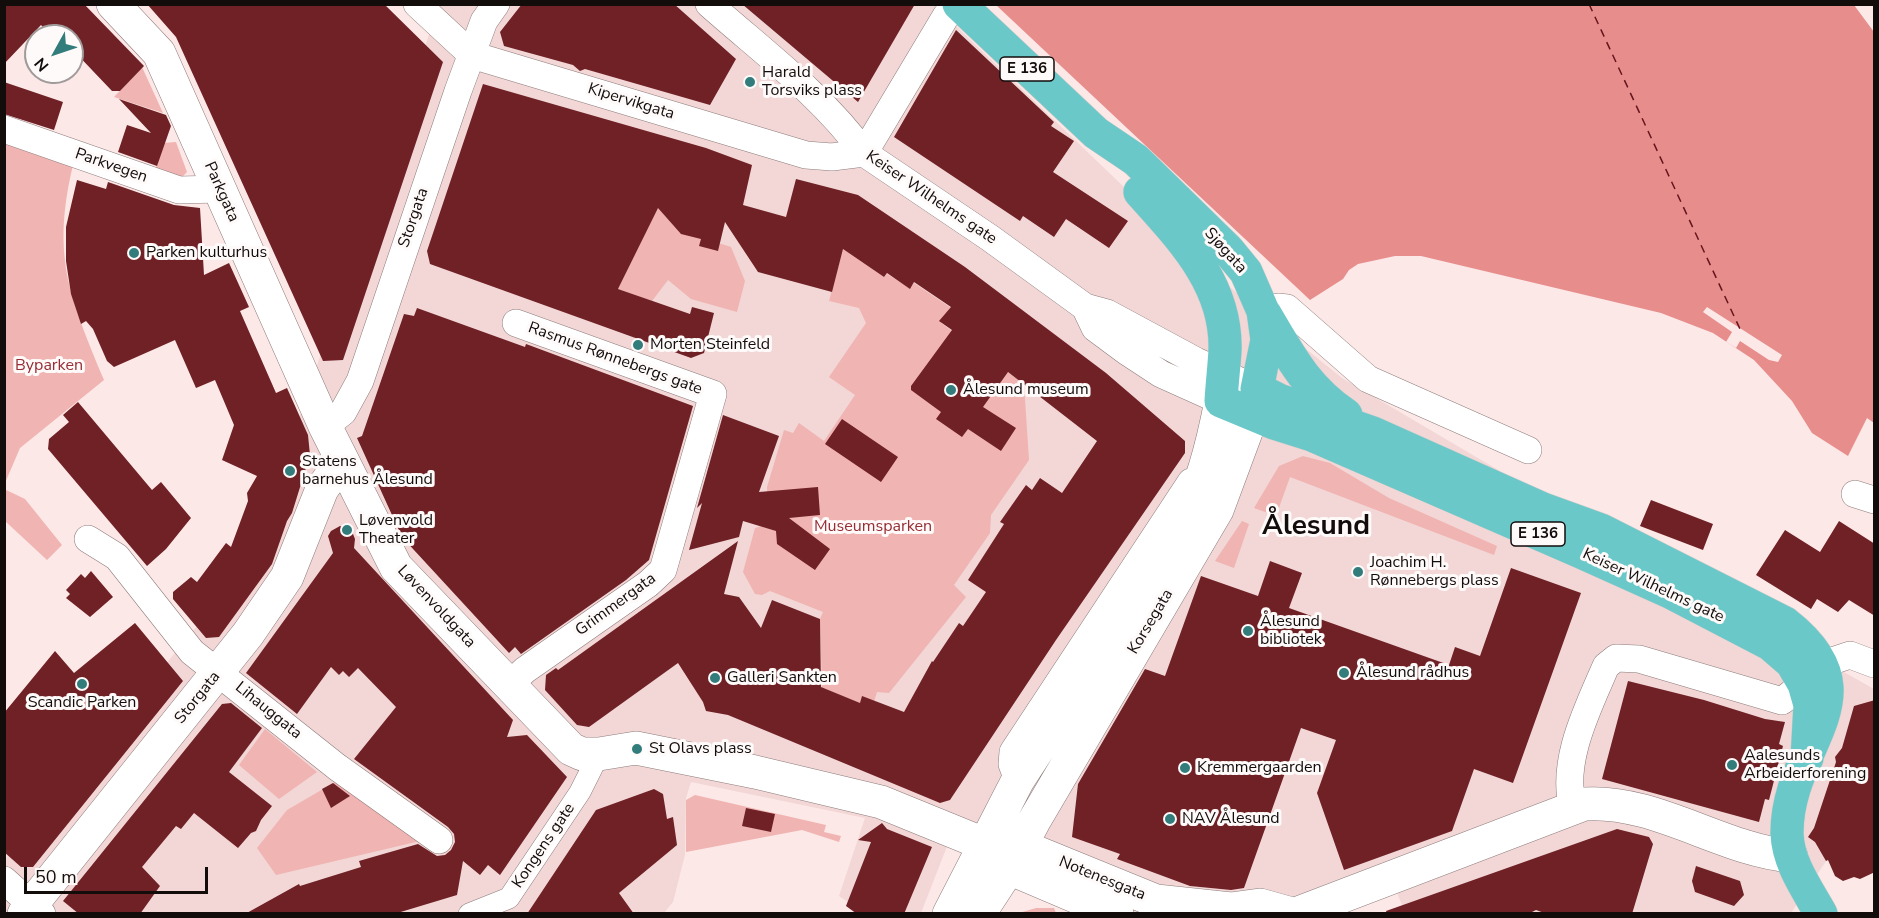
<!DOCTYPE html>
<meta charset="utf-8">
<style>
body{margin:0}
#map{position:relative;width:1879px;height:918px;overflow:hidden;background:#fce8e7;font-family:"Nunito Sans",sans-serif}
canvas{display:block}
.frame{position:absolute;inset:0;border:6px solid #120c0b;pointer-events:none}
.north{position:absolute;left:24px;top:24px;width:60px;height:60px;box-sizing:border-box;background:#fefaf9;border:2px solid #a09b9a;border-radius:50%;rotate:230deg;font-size:16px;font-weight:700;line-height:24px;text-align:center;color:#120c0b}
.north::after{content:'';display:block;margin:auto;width:21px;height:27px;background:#337c7c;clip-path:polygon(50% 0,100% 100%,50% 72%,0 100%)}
.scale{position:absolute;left:24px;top:867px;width:184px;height:27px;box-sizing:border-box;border:3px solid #120c0b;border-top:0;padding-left:8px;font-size:18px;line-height:21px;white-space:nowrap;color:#120c0b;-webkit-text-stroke:4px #fefaf9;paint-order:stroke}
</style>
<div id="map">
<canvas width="1879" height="918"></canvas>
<div class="frame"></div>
<div class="north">N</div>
<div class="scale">50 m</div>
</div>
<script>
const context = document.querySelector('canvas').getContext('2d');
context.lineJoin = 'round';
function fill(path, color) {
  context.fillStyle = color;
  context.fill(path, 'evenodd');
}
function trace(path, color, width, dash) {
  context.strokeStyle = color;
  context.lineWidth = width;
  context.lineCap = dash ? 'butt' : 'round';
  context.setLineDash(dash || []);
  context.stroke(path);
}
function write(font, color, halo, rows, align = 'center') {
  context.font = font + ' "Nunito Sans",sans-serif';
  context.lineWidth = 6;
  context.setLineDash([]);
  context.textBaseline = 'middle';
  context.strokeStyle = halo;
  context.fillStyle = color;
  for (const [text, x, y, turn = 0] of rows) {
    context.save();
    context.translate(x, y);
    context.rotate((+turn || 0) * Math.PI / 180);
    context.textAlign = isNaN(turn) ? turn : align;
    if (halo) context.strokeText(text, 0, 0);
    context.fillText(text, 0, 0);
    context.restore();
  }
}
fill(new Path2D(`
 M439,5h495l287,275 121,98 445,262 87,49v101l-83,123h-386l-9,-23 -59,23h-240l-149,-69 -27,69h-57l-25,-17 26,-78 -174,-36 -5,16 -1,57 -12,47 -9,11 -659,1v-55l197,-239 88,-175z`), '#f2d7d6');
fill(new Path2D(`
 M142,67l21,46 -49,-16z
 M176,142l11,30 -5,5 -26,-9 7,-25z
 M5,143l68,22c-22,92 -3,132 31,215l-84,68 -15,35z
 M649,202l11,2 30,30 41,13 14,34 -8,31 -46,-13 -23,-19 -16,21 -34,-12 25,-51 -2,-2z
 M843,249l41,28 3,-3 23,14 4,-5 37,25 -10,15 83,61 5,76 -38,55 -1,18 -36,52 12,12 -77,96 -12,-1 -5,16 -50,-20 -2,-69 3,-7 -53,-21 -8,4 -7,-1 -12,-22 12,-44 13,-4 -1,-37 17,-57 9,3 6,-10 25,18 31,-46 -26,-18 37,-54 -7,-15 -30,-7z
 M1303,456l27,7 59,35 108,48 -3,9 -204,-78 -14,39 -22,-8 25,-42z
 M4,489l21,10 37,46 -15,15 -42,-39z
 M1242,521l7,3 -15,44 -19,-7z
 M265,729l52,43 -38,27 -40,-34z
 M337,781l83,60 -144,34 -19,-27 30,-38z
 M695,795l131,30 -2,7 17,4 -2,6 -37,-12 -116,22v-52z
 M1036,908h18l2,5h-37z`), '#f0b4b2');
fill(new Path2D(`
 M996,5h858l20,27v391l-7,-5 -19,38 -36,-23 -20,-32 -38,-41 -41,-27 -52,-20 -240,-57h-26l-37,8 -9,6 -6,9 -33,21z`), '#e78d8c');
fill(new Path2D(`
 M1707,307l75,48 -4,7 -9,-2 -29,-19 -4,7 -10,-6 6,-10 -29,-20z`), '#fce8e7');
trace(new Path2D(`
 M1589,4l151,325`), '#65151d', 1.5, [8, 6]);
fill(new Path2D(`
 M4,4h80l60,62 -24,25h-8l-40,-42v-13h-21l-10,-11 -37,39z
 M147,4h237l59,58 -100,298 -20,1 -147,-324z
 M522,4h152l62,55 -26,46 -125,-36 -5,2 -7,-6 -69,-19 -4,-14z
 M742,4h173l-57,98z
 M956,30l98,92 -3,4 23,15 -21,31 75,49 -19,27 -43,-29 -12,18 -31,-21 -3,5 -126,-84z
 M4,82l59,20 -9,28 -50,-16z
 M483,84l223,64 46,17 -9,40 43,12 10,-38 62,16 107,72 141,106 79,68v12l-129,187 -106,160 -10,3 -212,-88 -22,-4 -3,-9 -25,-39 -89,64 -12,-2 -32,-35 1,-15 10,-7 2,2 180,-129 -14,53 15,3 22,31 11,-28 48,19 1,68 39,16 2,-7 42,16 28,-51 1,1 26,-39 4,3 23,-34 -18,-12 36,-56 -4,-2 26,-37 6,5 8,-12 22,15 35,-52 -89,-69 -25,35 33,21 -15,23 -33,-22 -6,8 -26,-18 5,-7 -30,-22v-4l41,-56 -13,-9 12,-14 -37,-25 -4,7 -23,-16 -3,4 -41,-28 -11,43 -74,-20 -33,-50 -7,29 -19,-5 2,-7 -20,-5 -23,-26 -40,81 72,25 2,-7 22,6 -10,40 -13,5 -261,-94 -3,-13z
 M119,99l47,16 5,11 -14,40 -39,-14 9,-27 24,8z
 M77,180l29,9 2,-7 66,23 26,3 4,67 25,-12 20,44 -9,4 36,82 11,-5 21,47 2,20 -18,58 -5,8 -15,43 -53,73 -13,1 -33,-39v-7l18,-15 6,5 29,-39 5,4 17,-46 -1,-8 10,-17 -35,-16 12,-35 -19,-45 -19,8 -21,-48 -61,27 -7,-6 -14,-32 -7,-8 -5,3 -10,-30 -5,-33v-34z
 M417,308l108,39 1,-3 167,62 -44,154 -23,20 -105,74 -6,-7 -6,6 -107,-116 -45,-99 5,-2 42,-122 10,2z
 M78,402l74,88 9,-8 30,36 -25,31 -19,17 -99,-117 1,-10 20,-17 -6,-7z
 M723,415l56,21 -20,56 59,-5 2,28 -31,3 41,31 -15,21 -38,-26 -1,-13 -33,-10 -4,16 -50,13 13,-47 -5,5z
 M842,419l56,38 -17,25 -56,-38z
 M1651,500l62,24 -10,26 -63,-24z
 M1839,521l36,23v72l-26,-16 -11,12 -21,-13 -6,10 -55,-34 29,-45 35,22z
 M340,526l11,3 4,10 -1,9 159,172 -6,17 20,-2 40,42 -67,98 -12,-10 -8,10 -17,-14 -6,34 -63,19h-149l54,-30 1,2 61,-19 -2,-6 59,-17 19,12 8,-1 6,-5 4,-8 -1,-8 -6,-7 -94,-68 42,-52 -38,-39 -9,9 -6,-6 -4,4 -8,-8 -34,47 -51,-41 87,-120 -5,-17 3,-5z
 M1270,561l32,12 -13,35 160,57 6,-18 25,9 31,-88 70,25 -68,190 -39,-14 -22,62 -108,39 -27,-77 19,-53 -35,-12 -57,160 -13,2 -41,-4 -73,-27 3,-5 -48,-17 6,-53 67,-115 20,7 36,-100 57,20z
 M91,571l22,26 -23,20 -24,-19 4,-4 -4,-4 15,-16 4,4z
 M135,623l48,58 -150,186h-12l-17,-15v-139l51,-62 19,22z
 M1628,681l76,19 61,19 20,3 -6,22 4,2 -14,54 -4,-1 -6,23 -157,-43z
 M1875,700v172l-15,7 -6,-2 -11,4 -8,-5 -7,-16 -2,1 -11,-19 -7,-5 6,-9 22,-66 -1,-5 7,-9 12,-42z
 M231,703l31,25 -33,44 43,34 -11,14 -5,11 -5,2 -13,15 -44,-35 -13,16 -5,-3 -34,41 18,19 -20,28h-61l-16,-13 159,-197z
 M333,783l17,13 -19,12 -9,-19z
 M654,789l9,5 4,25 6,-2 4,28 -58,48 15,21h-107l69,-104z
 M746,808l29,6 -4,18 -29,-6z
 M882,823l5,6 45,18 -28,67h-47l-11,-8 25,-64 -13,-2z
 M1617,829l32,8 4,7 -21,70h-85l-11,-4 -8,4h-141l-1,-3z
 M1696,866l44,15 4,14 -10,11 -39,-14 -3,-11z`), '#6f2126');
const pedestrian = new Path2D(`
 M469,914l40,-16 71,-106 19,-38`);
const minor = new Path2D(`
 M417,4l55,51 334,100 26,2 32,-4
 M709,4c53,47 114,92 155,149l126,85 95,69 22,6 89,48 61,28
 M4,129l175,61 41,-1
 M864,153l82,-137 10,-12
 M1085,307l10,21 31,23 35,23 60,27
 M1263,311l15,-4 9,1 81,71 160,71
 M325,426l18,-14 17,-31 98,-290 26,-70 12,-17
 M1855,494l19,6
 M88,539l29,18 75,95 145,115 102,73
 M509,685l16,-15 123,-86 15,-14 50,-176 -197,-71
 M1018,780l-6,-16 1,-12 178,-270
 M1573,808c-13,-46 15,-100 33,-142l10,-8 23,1 143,42 50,-40 18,-6 24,9
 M4,880l38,34`);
const tertiary = new Path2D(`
 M113,4l46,49 166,373 71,141 175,182 11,5h17l37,-6 119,24 126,30 103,42 37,2 135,55 75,8 29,-4 32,9
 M994,854l15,14 108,46
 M24,914l224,-280 39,-57 35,-88 9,-13 14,-9
 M949,914l69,-134 161,-248c22,-43 33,-84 42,-131
 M979,914l30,-46 25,-47 183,-311 36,-97 4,-24
 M1296,914l288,-110c71,-5 138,46 207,52`);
const trunk = new Path2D(`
 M959,4l137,129 40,27 92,90 18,22 17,39 4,29 -10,49 22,11 94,33 170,76 58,21 184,93c94,73 1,121 2,211 1,29 20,55 34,80
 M1140,192c41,46 87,92 85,158 -1,17 -3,34 -4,51l53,22 38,12 269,117 91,41 98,51 22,19 12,21 6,21 -3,53
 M1265,314c25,42 40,73 81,101`);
trace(pedestrian, '#8d7c7b', 22);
trace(minor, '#8d7c7b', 28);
trace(tertiary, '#8d7c7b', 34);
trace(trunk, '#d0cece', 34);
trace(pedestrian, '#fff', 21);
trace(minor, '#fff', 27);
trace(tertiary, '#fff', 33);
trace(trunk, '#6bc8c8', 33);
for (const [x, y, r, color] of [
 [750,82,6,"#337c7c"],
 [134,253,6,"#337c7c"],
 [638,345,6,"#337c7c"],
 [951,390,6,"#337c7c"],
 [290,471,6,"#337c7c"],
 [347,530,6,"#337c7c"],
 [1358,572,6,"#337c7c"],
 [1248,631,6,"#337c7c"],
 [1344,673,6,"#337c7c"],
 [715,678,6,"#337c7c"],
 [82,684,6,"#337c7c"],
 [637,749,6,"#337c7c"],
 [1732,765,6,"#337c7c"],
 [1185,768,6,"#337c7c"],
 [1170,819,6,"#337c7c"]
]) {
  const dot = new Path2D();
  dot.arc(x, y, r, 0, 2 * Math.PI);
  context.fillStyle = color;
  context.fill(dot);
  trace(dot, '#fefaf9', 2);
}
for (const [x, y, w] of [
 [1027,69,54],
 [1538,534,54]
]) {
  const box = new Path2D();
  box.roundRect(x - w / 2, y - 12, w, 24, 4.5);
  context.fillStyle = '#fefaf9';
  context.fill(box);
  trace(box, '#120c0b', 1.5);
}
write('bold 15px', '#120c0b', null, [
 ["E 136",1027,69],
 ["E 136",1538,534]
]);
write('16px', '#120c0b', '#fefaf9', [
 ["Harald",762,73],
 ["Torsviks plass",762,91],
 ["Parken kulturhus",146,253],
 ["Morten Steinfeld",650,345],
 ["Ålesund museum",963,390],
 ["Statens",302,462],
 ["barnehus Ålesund",302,480],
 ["Løvenvold",359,521],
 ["Theater",359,539],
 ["Joachim H.",1370,563],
 ["Rønnebergs plass",1370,581],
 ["Ålesund",1260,622],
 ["bibliotek",1260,640],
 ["Ålesund rådhus",1356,673],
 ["Galleri Sankten",727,678],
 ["Scandic Parken",82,703,"center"],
 ["St Olavs plass",649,749],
 ["Aalesunds",1744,756],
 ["Arbeiderforening",1744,774],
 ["Kremmergaarden",1197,768],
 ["NAV Ålesund",1182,819]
], 'left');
write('16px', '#120c0b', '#fefaf9', [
 ["Kipervikgata",631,102,17],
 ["Parkvegen",111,166,19],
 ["Parkgata",221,192,66],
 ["Keiser Wilhelms gate",931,198,34],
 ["Storgata",414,218,-71],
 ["Sjøgata",1225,251,48],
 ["Rasmus Rønnebergs gate",615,359,20],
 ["Keiser Wilhelms gate",1653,586,25],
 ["Grimmergata",616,605,-36],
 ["Løvenvoldgata",436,607,47],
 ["Korsegata",1151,622,-59],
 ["Storgata",198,698,-51],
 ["Lihauggata",268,711,39],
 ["Kongens gate",544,846,-56],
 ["Notenesgata",1102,879,22]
]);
write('16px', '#962c34', '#fefaf9', [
 ["Byparken",49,366],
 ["Museumsparken",873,527]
]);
write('bold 28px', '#120c0b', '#fefaf9', [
 ["Ålesund",1316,527]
]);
</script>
